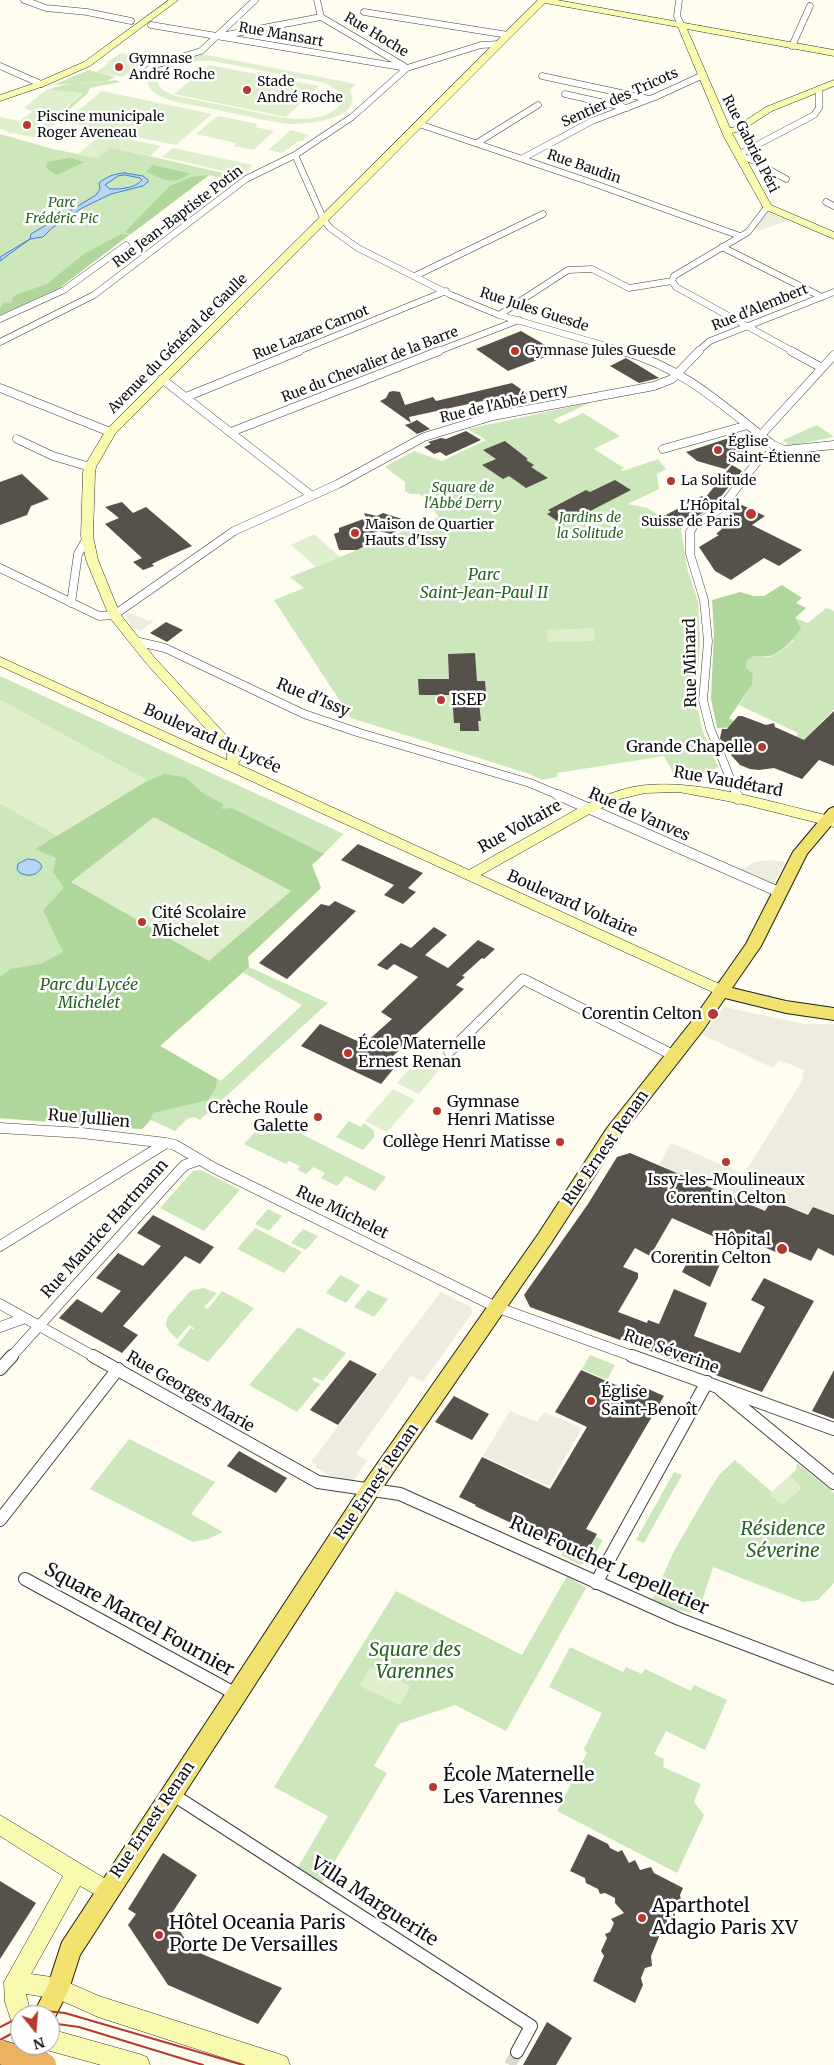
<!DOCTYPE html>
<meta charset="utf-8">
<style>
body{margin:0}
#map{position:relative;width:834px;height:2065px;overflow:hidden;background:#fefdf0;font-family:Merriweather,serif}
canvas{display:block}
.north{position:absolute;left:10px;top:2005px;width:50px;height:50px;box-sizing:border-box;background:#fff;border:1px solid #9f9f9f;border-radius:50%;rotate:163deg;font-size:14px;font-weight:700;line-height:20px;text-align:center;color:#0e0e0e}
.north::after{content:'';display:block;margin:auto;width:18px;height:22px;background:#b7382e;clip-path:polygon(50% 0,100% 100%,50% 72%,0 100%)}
</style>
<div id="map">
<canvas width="834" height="2065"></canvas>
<div class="north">N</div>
</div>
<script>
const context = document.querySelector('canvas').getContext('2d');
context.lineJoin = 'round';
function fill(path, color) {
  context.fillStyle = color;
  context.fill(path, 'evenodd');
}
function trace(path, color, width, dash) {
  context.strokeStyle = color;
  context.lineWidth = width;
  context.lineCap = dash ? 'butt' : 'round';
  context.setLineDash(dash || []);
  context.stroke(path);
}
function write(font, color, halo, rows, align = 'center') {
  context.font = font + ' Merriweather,serif';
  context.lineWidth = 5;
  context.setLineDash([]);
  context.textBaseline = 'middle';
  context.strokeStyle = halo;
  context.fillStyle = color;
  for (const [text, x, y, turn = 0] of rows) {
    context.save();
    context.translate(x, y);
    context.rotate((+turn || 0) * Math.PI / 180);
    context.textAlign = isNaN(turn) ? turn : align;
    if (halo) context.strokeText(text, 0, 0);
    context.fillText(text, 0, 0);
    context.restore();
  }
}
fill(new Path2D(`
 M89,70l26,7 -10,5 -52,3z
 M115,80l5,2 -30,6 -3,6 -25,22 -4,-1 24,-21 -33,-4c16,-9 47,-6 66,-10z
 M0,134l53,15 44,9 13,-11 130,30 -5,4 -26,-6 -150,113 -59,27z
 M592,402l-39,18 6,4 24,-11 37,23 -26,13 30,19 -3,2 2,1 35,-12 8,10 -9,5 2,15 -31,15 19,4 34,21 6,39 11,33 2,40 -4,59 6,29 16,38 -27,15 -14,-2 -13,-24 -107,17v4l-15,3 -12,-6 -179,-56 -77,-118 30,-12 -14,-11 149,-60 -19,-23h-10l-5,-3v-9l-20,-15 29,-16 28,10 44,-21 -18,-11z
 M817,425l17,12 -45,9 -6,-6z
 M826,608l8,3v98l-16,17 -12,19 -12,-5 4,-7 -59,-28 13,-20 1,-11 -7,-7c3,-19 16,-7 26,-11 8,-3 15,-10 21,-15l2,-23 13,5z
 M0,676l344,158 -32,31 9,23 -73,69 1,10 79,36 -128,117 -6,-3 -7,2 -12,12 -24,-11 -9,9 -142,-11v-315l58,33 88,-56 -146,-80zM242,972l60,33 -81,76 -61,-35z
 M272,1120l4,1 110,56 -11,14 -29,-15 -9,10 -16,-8 4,-5 -12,-6 -7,7 -8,-4 2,-4 -11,-5 -3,3 -42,-20 11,-12 8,3 10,-9 -3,-3z
 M349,1121l12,6 3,-4 10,8v6l-11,13 -27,-13z
 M201,1170l39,20 -36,41 -44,-23 33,-37z
 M268,1209l14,7 -13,15 -14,-7z
 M255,1228l47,24 -18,21 -47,-24z
 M303,1229l15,7 -12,14 -15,-7z
 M340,1275l20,10 -14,18 -20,-10z
 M203,1288l14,5 -13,14 4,2 14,-18 32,17 -46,54 -31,-17 14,-17 2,2 1,-2 -5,-3 -12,14 -8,-8 -3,-6 1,-7 23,-27z
 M368,1290l20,9 -14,18 -20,-10z
 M298,1327l48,26 -23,28 -9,-4 -2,3 8,4 -23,28 -48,-27z
 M590,1355l25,10 -8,15 -25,-11z
 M129,1439l86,43 -24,32 32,18 -15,7 -15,3 -103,-53z
 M735,1460l37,32 24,-22 1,-7 37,30v90l-16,17 -15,2 -90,-35 -15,47 -48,-9 24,-54 36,-62 9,-14z
 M674,1472l8,3 -38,68 -8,-3z
 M596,1537l7,3 -12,21 -11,4 -19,-10 4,-7 19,10z
 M567,1576l19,12 -80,143 -51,-26 -56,19 -25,42 13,7 -65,110 -25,-14 31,-53 -54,-29 122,-196 126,64z
 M570,1647l53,25 3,-5 16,7 3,-5 46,22 3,-6 33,15 -22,50 -39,-19 -12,23 10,5 -1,8 38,17 -7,18 10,13 -27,58 -120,-62 30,-58 -3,-4 18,-36 -53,-26z`), '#cde7bc');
fill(new Path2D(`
 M70,158l15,4 -28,13 -11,-7 1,-6z
 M153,165l35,8 2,1c-18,12 -27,5 -44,-2z
 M209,175l-78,59 -6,-2 45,-46 21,-9z
 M121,234l8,1 -70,53 -59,27v-6l4,-7 7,1 2,-3 -2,-1 7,-5 29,-10 37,-30z
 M782,585l20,13 -6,5 10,5 -11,10 6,10c-7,11 -15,20 -26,26 -10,7 -27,-6 -29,13l7,7 -1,11 -23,33 12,9 -24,1 -6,-29 3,-67 -2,-32 28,-8 14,4h10z
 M164,774l21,3 19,17 19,10 -1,5 10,-1 92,46 -12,11 9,23 -73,69 1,10 -89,79 57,33 -1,8 -8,13 -55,13 -2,6 -9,10 -142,-11v-141l11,-8 30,-5 22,-12 -20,-42 21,-22 -11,-16 3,-14 -21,-9 111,-67z`), '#afd79c');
fill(new Path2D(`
 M121,53l26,5 -24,19 -26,-5 11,-9 -1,-1z
 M202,54l154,30 -6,6c15,29 -42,34 -59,34 -28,-3 -56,-11 -83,-16 -17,-4 -38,-5 -52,-14 -6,-4 -11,-12 -6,-19 10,-17 37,-12 52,-21zM199,61h14l112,22 15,9 2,10c-21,30 -77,12 -106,6 -20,-4 -40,-8 -60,-12 -9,-3 -18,-7 -19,-17 8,-15 27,-17 42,-18z
 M209,65l110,21 -33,31 -112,-23z
 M47,89l35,4 -24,21 7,2 -28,22 -20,-4 1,-1 -10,1 1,-2 -9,-3v-12l20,4 13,-10 -9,-3z
 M102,91l110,23 -36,31 -112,-23z
 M218,116l40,8 -3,3 19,4 -20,19 -20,-4 2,-3 -40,-9z
 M291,130l17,5 -5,6h-4l-17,12 -14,-3z
 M102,134l59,12 -11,10 -40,-9 -13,11 -19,-4z
 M173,148l80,17 -10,10 -81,-18z
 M314,534l26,23 -24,10 -25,-22z
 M594,628l1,13 -47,1 -2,-12z
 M0,700l146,80 -89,56 -57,-33z
 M154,817l137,74 -82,70 -138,-79z
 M423,1054l21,10 -25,30 -22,-11z
 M393,1089l22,11 -28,32 -22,-11z
 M790,1476l12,12 -19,17 -14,-11z
 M370,1667l41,19 -11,19 -40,-19z`), '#dfefcd');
fill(new Path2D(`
 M767,212l20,8v1l-26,9 -7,-2z
 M128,612l20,9 3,-1 3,1 -14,10 -8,-4 -6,-9 -1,-4z
 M770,860l15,2 -11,21 -3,1 -33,-13 17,-9z
 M724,1007l80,17h30v191l-21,-8 -12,20 1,-15 -30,-12 -11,17 -102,-52 12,-22 73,31 58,-93 2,-11 -25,-10 -6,8 -70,-33z
 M441,1292l30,15 1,6 -49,69 -12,-6 -55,78 11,7 -15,22 -7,1 -30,-17 2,-2 -6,-3z
 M510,1411l27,11 7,-10 38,16 -33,58 -66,-30z`), '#eeecdf');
const water = new Path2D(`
 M125,173l18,3 5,4v2l-5,4 -32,8 -29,14 -30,20 -9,9 -13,2 -30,22v-4l30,-18 1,-5 65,-39 4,-6 -1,-6c7,-6 16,-10 26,-10zM125,175l15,3 2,2c-8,9 -22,9 -32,9l-5,-4 13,-9z
 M28,859l7,1 5,3 2,4c-5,9 -14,10 -22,6l-3,-4 1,-5z`);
fill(water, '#b8d5f3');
trace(water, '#4381c6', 1);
fill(new Path2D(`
 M521,331l24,14 8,6 -2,1 2,2 -45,17 -32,-22z
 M626,358l12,7 21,13 -20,5 -29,-17z
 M512,383l16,11 -23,2 -96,21 2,6 6,-3 13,9 -13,5 -12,-9 6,-2 -31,-22 6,-3 3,-6 4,-1 7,1 5,13 28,-8 3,4z
 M466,431l15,9 -35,16 -6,-4 -6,2 -10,-7 7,-3 -3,-2 13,-4 5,1z
 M732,437l16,13 -23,19 -28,-8 -11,-9z
 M505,441l23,18 -2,1 8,5 -3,2 17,11 -22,10 -17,-12 -6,3 -21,-14 14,-6 -13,-9z
 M732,465l10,6 -29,35 -17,11 -3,-1 -8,4 -4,9 -19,-12 40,-21 3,2z
 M22,474l27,25 -18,7 -4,9 -27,10v-43z
 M615,480l16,10 -68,35 -16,-11 4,-2 -3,-2 38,-20 4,2z
 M122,502l11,11 13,-6 46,39 -30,13 -10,5 2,2 -11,4 -10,-8 9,-4 -37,-34 14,-6 -14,-11z
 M742,505l23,11 -13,9 50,25 -23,16 -15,-8 -33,22 -16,-9 -16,-24 20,-12 -3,-1 6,-5 -9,-4z
 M364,513l13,3 6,-3 6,2 23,7 -21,12 -12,-3 -12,5 1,4 -6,3 1,4 -6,3h-18l-5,-16 5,-2v-4l27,-10z
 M166,622l17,8 -16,12 -17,-9z
 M475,653l2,28h8l1,12h-8l3,28h-3l1,10h-19v-8h-6l-2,-28h-33l-1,-16h31l-1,-25z
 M834,711v55l-15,-6 -17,19 -28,-11 -15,2 -9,-1 -10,-4 -9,-10 5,-8 -14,-5 -2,-4 2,-9h5l11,-13h4l24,9 8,-2 1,4 29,13z
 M358,844l65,29 -15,15 8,4 -13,12 -19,-9 10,-10 -53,-25z
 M335,901l21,10 -69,68 -28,-16 62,-59 8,2z
 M434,927l13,8 -22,20 23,13 30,-28 17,9 -11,10 -2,-1 -20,18 3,1 -9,8 8,4 -72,68 8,4 -19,23 -80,-38 19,-22 44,20 28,-25 -11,-7 37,-35 -24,-13 -7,6 -10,-5 24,-22 10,5z
 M630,1153l135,58 7,-11 36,15 5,-8 21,8v41l-16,-8 -7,13 -30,-13 -3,5 -35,-15 -6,9 -65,-29 -22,38 -15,-8 -12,19 15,6v5l-20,34 29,11 1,-3 11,4 15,-35 33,14 -13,33 46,17 25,-46 -14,-7 13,-22 50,23 -52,91 -232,-85 -6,-12 64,-91 29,-47z
 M153,1215l61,32 -14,17 -15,-8 -62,70 15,9 -16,18 -63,-35 18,-19 25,14 19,-22 -25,-13 22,-25 25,13 18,-20 -24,-13z
 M693,1251l21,7 -2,3 8,3 -10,23 -28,-15z
 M350,1360l27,14 -39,51 -28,-15z
 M581,1370l51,22 5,-8 27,12 -78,133 11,5 -13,23 -109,-51 1,-1 -17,-8 23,-40 68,32 37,-62 -32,-15z
 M834,1370v49l-22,-8z
 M454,1396l35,18 -17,26 -37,-18z
 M239,1451l48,27 -11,15 -49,-27z
 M588,1834l20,10 2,4 8,4 4,-2 7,13 6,-3 5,10 11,-3 3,6 29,15 -3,7 1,5 -4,1 -3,9 1,6 -9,2 4,13 -9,1 -10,24 1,10 -7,2 -4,10 2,7 -8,18 -42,-22 11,-25 -3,-5 6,-13 -2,-4 5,-2 4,-9 -3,-4 13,-6 -9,-10v-5l-10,-5 -5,1 -2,-5 -12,-6 -1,-5 -15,-7z
 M163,1853l34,22 -27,41 15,23 14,5 -4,7 87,37 -24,36 -90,-39 -40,-60 8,-11 -8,-5z
 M0,1881l36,22 -36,56z
 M547,2022l25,16 -16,27h-33z`), '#56514b');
trace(new Path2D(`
 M510,2065l7,-13`), '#dad9ce', 12, [12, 6]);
const streetFar3 = new Path2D(`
 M24,0l22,8 41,4 44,9
 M317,0l4,17 83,49
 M679,0l-2,16 4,9
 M364,12l144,23
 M151,25l256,43
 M221,36l100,-19
 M792,46l18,-40
 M0,66l41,18
 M143,76l9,-10 49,-15 54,-51
 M542,76l107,23
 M565,94l62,14
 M419,124l168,57 153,55
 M477,143l61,-38
 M295,155l29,65 6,8 28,20 93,47 48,20 128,37
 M738,155l76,-40 5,-7v-19
 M738,155l14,5 34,19
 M523,158l69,-37 63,-24 46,-21
 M826,202l8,4
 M767,207l-19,25 -74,44 -2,5 4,6 118,65
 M722,247l100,50
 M415,276l128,-62
 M499,315l69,-45 24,-1 37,19 43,-7
 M0,319l64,-29 62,-45
 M0,342l94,-47 152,-116 49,-24 57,-38 55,-49 74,-23 18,-1
 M296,352l150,-61
 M436,352l83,-32
 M697,352l13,-11 124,-49`);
const streetFar2 = new Path2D(`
 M623,351c63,18 100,55 150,94l11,5
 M791,351l31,17
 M162,379l150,117
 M0,388l110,44
 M186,397l113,-46
 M231,432l208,-81
 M761,435l73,-80
 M17,439l36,17 37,11
 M663,449l85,-24
 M0,568l99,48 15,-1 120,-84 104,-47 86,-47 69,-21 161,-30 18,-7 27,-28
 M71,603l7,-49 9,-16
 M135,641l30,7 139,66 56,19 170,50 31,13
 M737,796l-27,-68 -7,-28 5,-59 -4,-41 -14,-46v-22l4,-7 27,-17 39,-50 25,-8 49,-5`);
const streetFar1 = new Path2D(`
 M558,795l221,97
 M737,795l1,4
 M449,1052l74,-73 150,76
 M0,1128l82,5 84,10 9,2 39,23 282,139 139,50
 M0,1246l166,-103
 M0,1304l95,53
 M0,1327l25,-9
 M11,1357l169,-187 5,-5 14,-5`);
const street = new Path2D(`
 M93,1356l225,126 82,12 279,125 155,59
 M632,1356l202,73
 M0,1369l12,-13
 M721,1390l113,93
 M0,1520l118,-151
 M25,1579l211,115
 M596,1583l111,-201
 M172,1794l359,232 -14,26`);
const secondary = new Path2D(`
 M169,0h9l-88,66 -46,20 -44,15v-6l38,-13 46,-20z
 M538,0h19l277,50v6l-147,-27 43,99 5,-1 31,-20 68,-27v6l-62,25 -31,20 -9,2 39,72 63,27v7l-70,-30 -40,-72 -46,-110 -133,-24 -430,431 -19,33 -1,6 -2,63 5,24 22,54 34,43 84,91 3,11 -3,5 231,106c26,-15 53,-30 80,-45 30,-17 62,-37 98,-40 58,-5 130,19 187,32v10l-96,-24 -59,-11 -34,1 -25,6 -27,13 -112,63 245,112 2,4 -2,4 -5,1 -721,-330v-9l227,103v-8l-81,-89 -36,-45 -24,-58 -5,-24 2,-63 1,-6 22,-37z
 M0,1815l114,69 3,7 -3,7 -7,3 -27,-15 -49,88 27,4 41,18 180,58 8,3 3,8h-44l-148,-48 -40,-18 -32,-5 5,21h-11v11l-8,-3 -7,-21 -1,-20 59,-106 -63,-40z
 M50,2029l89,25 8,3 3,8h-49l-51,-14 -8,-3 -1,-3h9z`);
const primary = new Path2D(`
 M834,807v15l-27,32 -46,92 -29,42 54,13 48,7v12l-48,-7 -61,-15 -21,31 -85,109 -68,105 -174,253 -297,459 -11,34 -17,34 -2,1v-9h-17l15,-30 14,-43 301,-458 176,-251 68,-105 85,-107 54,-77 47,-92 36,-43z`);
trace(streetFar3, '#414141', 7);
trace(streetFar2, '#414141', 9);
trace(streetFar1, '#414141', 11);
trace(street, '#414141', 14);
trace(secondary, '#303030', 1);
trace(primary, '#1f1f1f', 2);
trace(streetFar3, '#fff', 6);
trace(streetFar2, '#fff', 8);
trace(streetFar1, '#fff', 10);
trace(street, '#fff', 12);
fill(secondary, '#f9faaf');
fill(primary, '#f1e16e');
trace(new Path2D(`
 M24,2015l22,-4 19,2 178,52
 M50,2023l29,4 124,38
 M0,2027l20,-10
 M0,2040l20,-11`), '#b7382e', 2);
const highwayBridge = new Path2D(`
 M0,2052l44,13`);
trace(highwayBridge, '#1f1f1f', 25, []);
trace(highwayBridge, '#ecb161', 24);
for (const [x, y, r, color] of [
 [119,67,5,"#b7382e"],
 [247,90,5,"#b7382e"],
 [27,125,5,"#b7382e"],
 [515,351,5,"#b7382e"],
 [718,450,5,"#b7382e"],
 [671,481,5,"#b7382e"],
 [751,514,6,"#b7382e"],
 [355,533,5,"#b7382e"],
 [441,700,5,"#b7382e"],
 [762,747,5,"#b7382e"],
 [142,922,5,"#b7382e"],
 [713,1014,6,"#b7382e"],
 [348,1053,5,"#b7382e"],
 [437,1111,5,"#b7382e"],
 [318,1117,5,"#b7382e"],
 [560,1142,5,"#b7382e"],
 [726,1162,5,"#b7382e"],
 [782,1249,6,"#b7382e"],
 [591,1401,5,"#b7382e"],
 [433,1787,5,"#b7382e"],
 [642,1918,5,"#b7382e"],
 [159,1935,5,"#b7382e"]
]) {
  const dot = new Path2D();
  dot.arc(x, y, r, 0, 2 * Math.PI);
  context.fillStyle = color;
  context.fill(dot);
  trace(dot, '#fff', 2);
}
write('14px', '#0e0e0e', '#fff', [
 ["Rue Mansart",281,35,10],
 ["Rue Hoche",376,35,31],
 ["Sentier des Tricots",620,98,-24],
 ["Rue Gabriel Péri",750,144,63],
 ["Rue Baudin",584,167,19],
 ["Rue Jean-Baptiste Potin",178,217,-37],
 ["Rue d'Alembert",760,308,-22],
 ["Rue Jules Guesde",534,310,18],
 ["Rue Lazare Carnot",311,333,-22],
 ["Avenue du Général de Gaulle",178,344,-45],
 ["Rue du Chevalier de la Barre",370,365,-21],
 ["Rue de l'Abbé Derry",504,404,-13]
]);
write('14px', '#0e0e0e', '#fff', [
 ["Gymnase",129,59],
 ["André Roche",129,75],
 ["Stade",257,82],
 ["André Roche",257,98],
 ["Piscine municipale",37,117],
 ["Roger Aveneau",37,133],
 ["Gymnase Jules Guesde",525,351],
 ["Église",728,442],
 ["Saint-Étienne",728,458],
 ["La Solitude",681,481],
 ["L'Hôpital",740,506,"right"],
 ["Suisse de Paris",740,522,"right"],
 ["Maison de Quartier",365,525],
 ["Hauts d'Issy",365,541]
], 'left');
write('italic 14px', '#276322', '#fff', [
 ["Parc",62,203],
 ["Frédéric Pic",62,219],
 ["Square de",463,488],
 ["l'Abbé Derry",463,504],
 ["Jardins de",590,518],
 ["la Solitude",590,534]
]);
write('italic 16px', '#276322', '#fff', [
 ["Parc",484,575],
 ["Saint-Jean-Paul II",484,593],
 ["Parc du Lycée",89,985],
 ["Michelet",89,1003]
]);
write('16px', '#0e0e0e', '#fff', [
 ["Rue Minard",691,663,-91],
 ["Rue d'Issy",313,698,22],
 ["Boulevard du Lycée",212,739,24],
 ["Rue Vaudétard",728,782,10],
 ["Rue de Vanves",639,815,24],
 ["Rue Voltaire",520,827,-29],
 ["Boulevard Voltaire",572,904,24],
 ["Rue Jullien",89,1119,5],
 ["Rue Ernest Renan",606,1148,-55],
 ["Rue Michelet",342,1213,26],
 ["Rue Maurice Hartmann",105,1229,-48],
 ["Rue Séverine",671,1352,20],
 ["Rue Georges Marie",190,1392,30],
 ["Rue Ernest Renan",377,1482,-56],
 ["Rue Ernest Renan",153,1820,-56]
]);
write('16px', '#0e0e0e', '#fff', [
 ["ISEP",451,700],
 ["Grande Chapelle",752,747,"right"],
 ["Cité Scolaire",152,913],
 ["Michelet",152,931],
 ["Corentin Celton",702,1014,"right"],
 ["École Maternelle",358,1044],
 ["Ernest Renan",358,1062],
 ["Gymnase",447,1102],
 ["Henri Matisse",447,1120],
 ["Crèche Roule",308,1108,"right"],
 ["Galette",308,1126,"right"],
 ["Collège Henri Matisse",550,1142,"right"],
 ["Issy-les-Moulineaux",726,1180,"center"],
 ["Corentin Celton",726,1198,"center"],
 ["Hôpital",771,1240,"right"],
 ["Corentin Celton",771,1258,"right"],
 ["Église",601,1392],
 ["Saint-Benoît",601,1410]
], 'left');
write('italic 19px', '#276322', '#fff', [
 ["Résidence",783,1530],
 ["Séverine",783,1552],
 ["Square des",415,1651],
 ["Varennes",415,1673]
]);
write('19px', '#0e0e0e', '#fff', [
 ["Rue Foucher Lepelletier",609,1566,24],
 ["Square Marcel Fournier",139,1620,29],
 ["Villa Marguerite",374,1902,33]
]);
write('19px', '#0e0e0e', '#fff', [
 ["École Maternelle",443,1776],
 ["Les Varennes",443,1798],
 ["Aparthotel",652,1907],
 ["Adagio Paris XV",652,1929],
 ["Hôtel Oceania Paris",169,1924],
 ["Porte De Versailles",169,1946]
], 'left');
</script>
